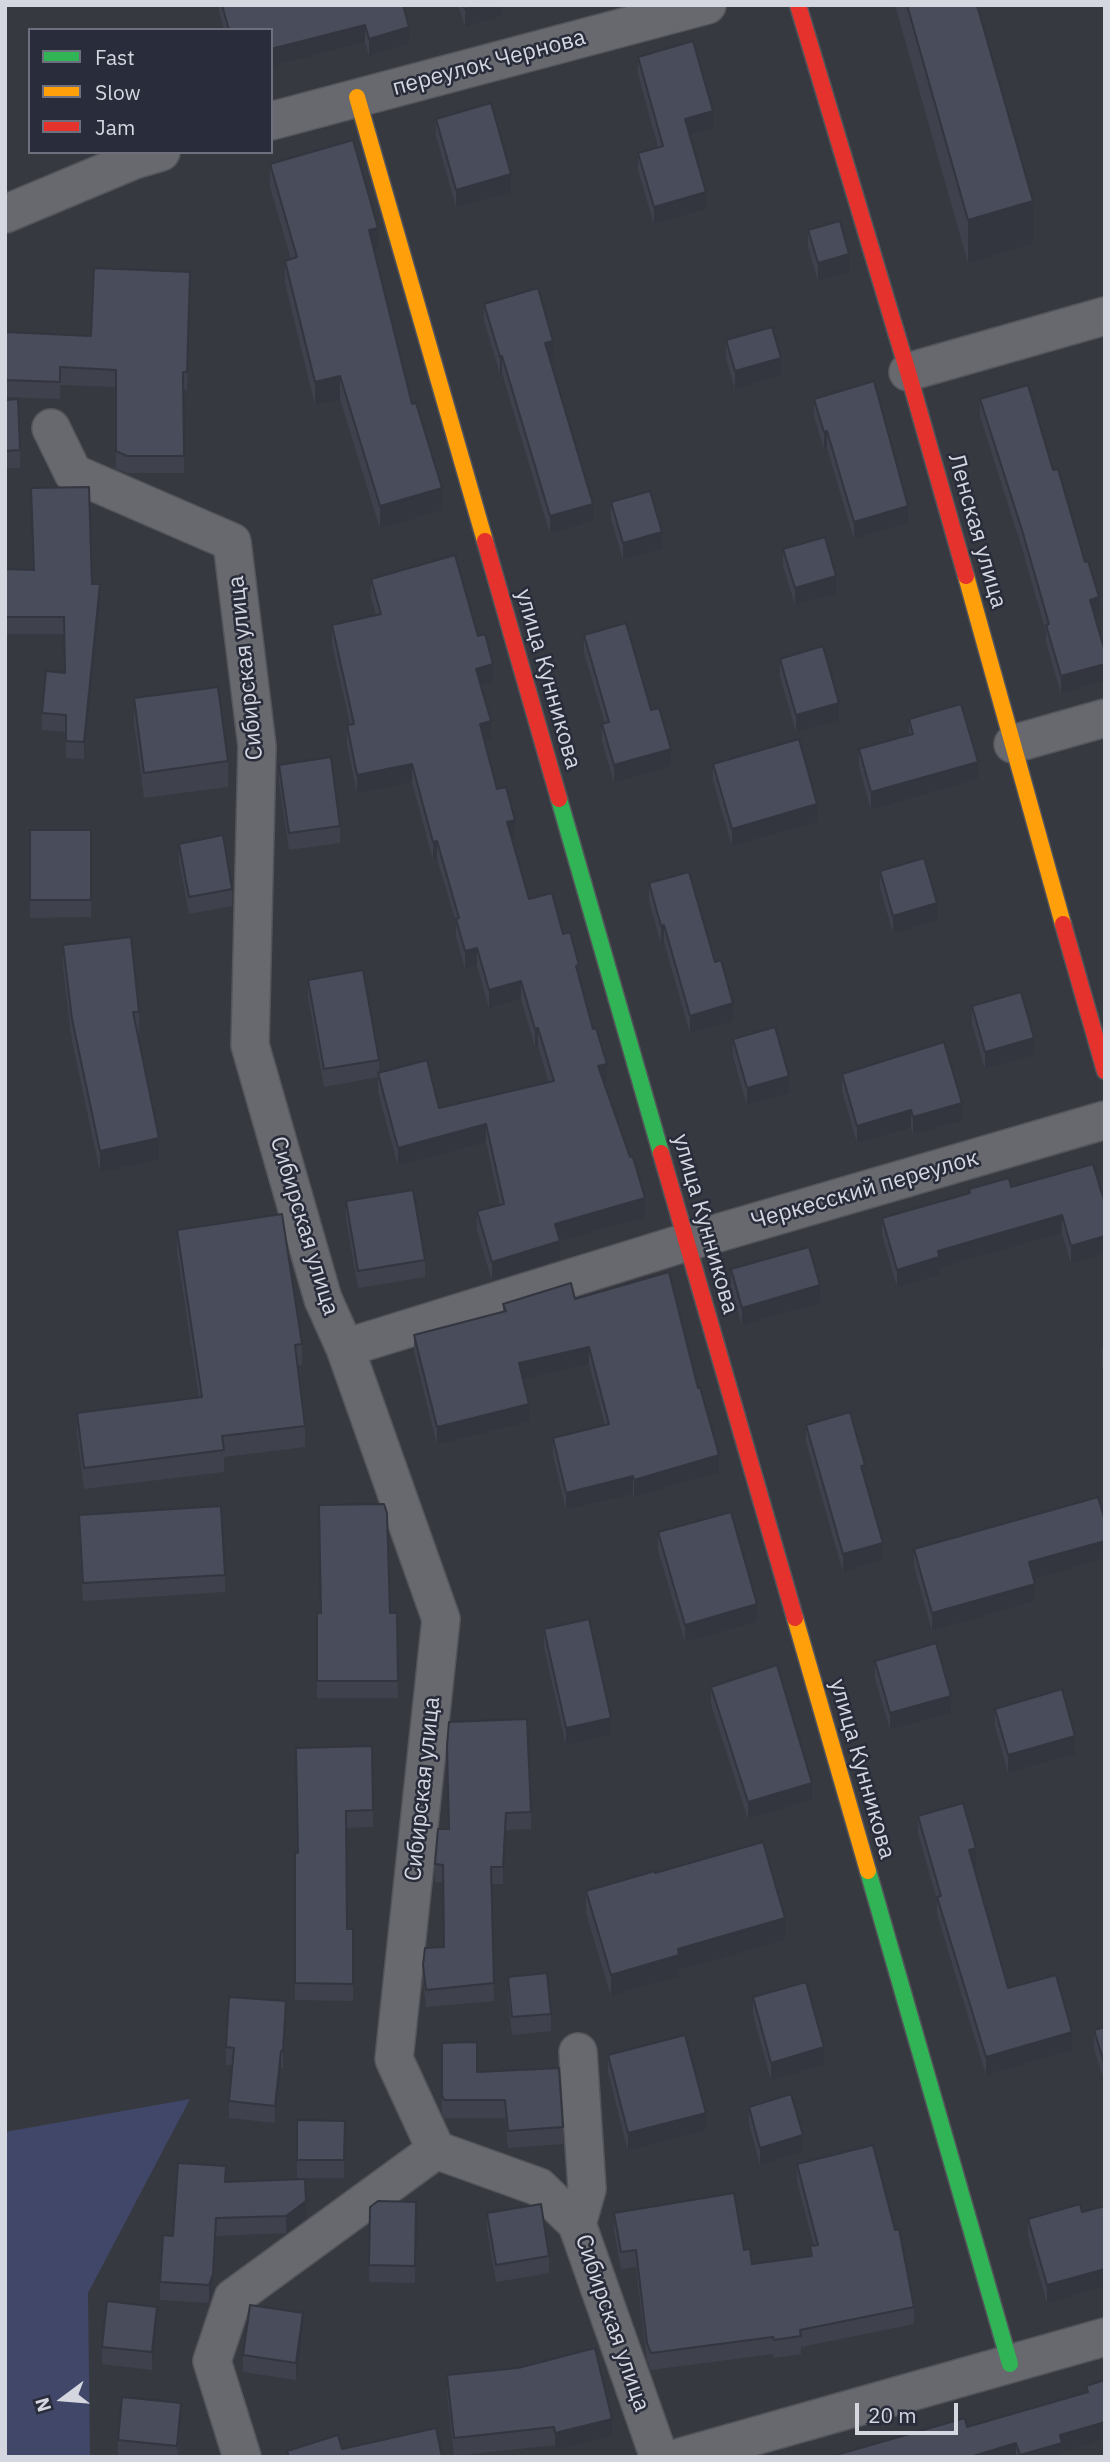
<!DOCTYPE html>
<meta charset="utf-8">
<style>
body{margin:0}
#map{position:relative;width:1110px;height:2462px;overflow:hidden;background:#373940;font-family:"IBM Plex Sans",sans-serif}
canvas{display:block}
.frame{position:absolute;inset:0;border:7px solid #d4d7e0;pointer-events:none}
.legend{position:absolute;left:28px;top:28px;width:245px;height:126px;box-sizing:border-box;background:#292c3a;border:2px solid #6d707c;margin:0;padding:9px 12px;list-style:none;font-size:21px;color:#d4d7e0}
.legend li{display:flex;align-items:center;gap:14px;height:35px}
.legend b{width:35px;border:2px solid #6d707c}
.north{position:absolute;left:28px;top:2364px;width:70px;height:70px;-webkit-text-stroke:5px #292c3a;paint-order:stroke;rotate:254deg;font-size:19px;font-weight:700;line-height:28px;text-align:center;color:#d4d7e0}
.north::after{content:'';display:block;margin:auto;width:24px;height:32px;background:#d4d7e0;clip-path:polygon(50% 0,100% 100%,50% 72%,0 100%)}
.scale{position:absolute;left:855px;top:2403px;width:103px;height:32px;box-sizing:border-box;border:4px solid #d4d7e0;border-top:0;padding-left:9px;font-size:21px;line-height:24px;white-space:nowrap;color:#d4d7e0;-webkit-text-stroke:5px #292c3a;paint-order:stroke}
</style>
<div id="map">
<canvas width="1110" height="2462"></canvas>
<div class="frame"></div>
<ul class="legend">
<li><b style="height:9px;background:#30b455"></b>Fast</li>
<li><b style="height:9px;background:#ff9f0a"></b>Slow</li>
<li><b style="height:9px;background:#e5322d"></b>Jam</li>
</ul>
<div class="north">N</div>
<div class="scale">20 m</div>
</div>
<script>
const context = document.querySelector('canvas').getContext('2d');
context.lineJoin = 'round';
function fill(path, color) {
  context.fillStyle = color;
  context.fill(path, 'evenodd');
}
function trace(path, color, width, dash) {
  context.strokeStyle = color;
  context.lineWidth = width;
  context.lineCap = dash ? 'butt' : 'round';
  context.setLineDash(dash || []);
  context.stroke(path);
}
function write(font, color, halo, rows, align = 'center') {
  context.font = font + ' "IBM Plex Sans",sans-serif';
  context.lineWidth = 5;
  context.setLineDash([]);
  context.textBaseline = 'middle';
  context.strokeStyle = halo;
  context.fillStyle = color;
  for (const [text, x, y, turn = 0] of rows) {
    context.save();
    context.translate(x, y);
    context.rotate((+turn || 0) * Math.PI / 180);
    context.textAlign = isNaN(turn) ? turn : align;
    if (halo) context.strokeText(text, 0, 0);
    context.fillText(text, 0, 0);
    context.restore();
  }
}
fill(new Path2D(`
 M190,2099l-102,194 2,164h-85v-325z`), '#404768');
const street = new Path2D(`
 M271,121l436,-116
 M5,214l129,-54 27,-8
 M908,372l197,-56
 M51,428l22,45 159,69 25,204 -7,299 73,254 22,49 96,271 -47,440 42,91 103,37 38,37 82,233
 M1013,744l92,-26
 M345,1348l342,-106 418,-122
 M577,2224l10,-35 -9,-137
 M242,2457l-30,-96 21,-63 203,-148
 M681,2457l424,-120`);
const fast = new Path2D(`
 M559,799l102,354
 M868,1871l142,493`);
const slow = new Path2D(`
 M357,97l128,444
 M966,576l97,348
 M795,1618l73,253`);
const jam = new Path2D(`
 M798,5l110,367 58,204
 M485,541l74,258
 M1063,924l42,147
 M661,1153l134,465`);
trace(street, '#53555b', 40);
trace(fast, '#53555b', 19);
trace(slow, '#53555b', 19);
trace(jam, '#53555b', 19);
trace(street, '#67696e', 37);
trace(fast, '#30b455', 16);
trace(slow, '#ff9f0a', 16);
trace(jam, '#e5322d', 16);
fill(new Path2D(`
 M219,5h184l6,39 -40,12 -4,-14 -94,-12h-47l-5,-20z
 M458,5h44v11l-37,11z
 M895,5h82l56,239 -65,19z
 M638,57l75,71 -24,7 17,74 -52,15 -16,-54v-17l20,-6 -20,-73z
 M436,119l75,73 -55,15 -20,-71z
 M270,164l108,86 -4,2 38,152 30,106 -62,19 -40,-130 -25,6 -30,-122v-22l6,-2 -21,-72z
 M808,230l41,42 -31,9 -10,-34z
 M190,289l-3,101h-4l1,83h-57l-11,-4v-82l-56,-2v14l-55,-2v-65l86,4z
 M484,304l69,55h-3l43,162 -43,13 -48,-161 -2,1 -16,-53z
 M726,340l55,35 -46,14 -9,-31z
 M814,399l94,124 -54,16 -27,-91 -3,1 -10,-33z
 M980,399l73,71 46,144 -5,2 11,36v29l-44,13 -15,-52v-10l-24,-84 -42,-132z
 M5,400l15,50v18h-15z
 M31,488l61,96 8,17 -16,158 -18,-1v-26l-24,-2v-17l22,-40v-39h-59v-65l28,1z
 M611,502l51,47 -39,11 -12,-41z
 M783,549l53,44 -41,12 -12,-39z
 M371,579l107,57 15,46 -12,4 10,53 -7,2 13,48 18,49 -3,1 17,60 34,35 16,43 28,105 -3,1 41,134 -85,23v19l-68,22 -15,-51v-19l23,-6 -14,-63 -88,24 -20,-74v-15l-54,10 -16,-90v-17l71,80v13l60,35 110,-25 -11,-37 -3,1 -14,-48 -32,9 -12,-42 -12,3 -9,-32v-15l-19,-63 -4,1 -21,-78 -55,12 -10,-50v-19h3l-18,-81v-19l44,-10 -5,-18z
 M584,635l67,75 20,56 -57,17 -12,-42v-17l3,-1 -21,-70z
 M780,659l59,61 -43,12 -16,-56z
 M134,698l94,63v26l-84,11 -10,-75z
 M909,719l69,60 -107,31 -12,-44v-17l50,-14z
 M713,764l104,58 -85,24 -19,-65z
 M279,765l61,61v17l-51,7 -10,-68z
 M30,830h61v87l-61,1z
 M179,844l53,45v17l-43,8 -10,-53z
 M880,871l57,50 -44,12 -13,-45z
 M649,883l84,138 -43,12 -26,-91 -3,1 -12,-42z
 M63,945l76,67v22h-1l21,126 -59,12 -28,-131 -9,-74z
 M972,1006l62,49 -49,14 -13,-45z
 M733,1039l56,54 -42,12 -14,-48z
 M842,1074l120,47 -49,13 -2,-6 -54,15 -15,-52z
 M1093,1164l-22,99 -9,-30 -123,35v7l-42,12 -15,-52v-17l87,-25v-4l42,-2z
 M346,1201l79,59v17l-67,11 -12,-69z
 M177,1230l125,114v21l-5,1 8,60v21l-81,10v15l-140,17 -7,-55v-21l122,-15 -22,-146z
 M731,1269l89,34 -78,22 -11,-38z
 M575,1299l144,173 -85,25 -1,-3 -67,16 -13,-55v-17l52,-13 -16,-61 -66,15 6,43 -92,23 -23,-93v-17l89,-23v-8z
 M1105,1348v27l-3,-9v-17z
 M806,1425l59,52 18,83 -40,12 -37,-130z
 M79,1515l146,60v17l-142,9 -4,-68z
 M1105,1521v37l-72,20 2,23 -103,30 -18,-65v-17z
 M658,1532l99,90 -72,20 -27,-92z
 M317,1613h80l1,85h-81z
 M544,1629l67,106 -45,10 -22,-98z
 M875,1661l76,52 -61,17 -15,-52z
 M711,1687l101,113 -64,19 -37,-115z
 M995,1709l80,45 -67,19 -13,-47z
 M372,1746l1,81 -27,1 1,101h6v72l-58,-1v-147h2z
 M447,1763l84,49v17l-25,1 -3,54h-12l3,117 -68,6 -3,-25v-17l20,-18v-65h-8v-18l14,-35z
 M918,1816l58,50h-3l35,122 64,62 -86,25 -49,-161v-14l-19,-67z
 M655,1873l130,67 -106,30v6l-68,20 -25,-83v-22z
 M508,1977l43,37v17l-39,4 -4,-41z
 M753,1997l71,68 -53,15 -18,-65z
 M286,2018l-3,50h-2l-6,55 -46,-5v-17l4,-36h-7v-18z
 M1105,2027v57l-11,-36v-18z
 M442,2043l35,29 86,55v17l-55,4 -3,-30h-61l-2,-5z
 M608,2055l98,75 -78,21 -20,-79z
 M749,2107l54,45 -43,13 -11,-41z
 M297,2120l48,1 -1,57h-47z
 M797,2164l117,143v17l-113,23v7l-27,4 -1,-4 -122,16 -4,-10 -11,-93 -15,2 -7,-39v-17l130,37 8,14 58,-8v-10h4l-17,-64z
 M226,2182l80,37 -20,14 -70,3 -3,56 -4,11 -49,-3v-18l13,-46z
 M416,2202l-1,81 -46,-1 1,-75z
 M1105,2206v81l-58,16 -19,-67v-17l54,-7z
 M487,2213l62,43v17l-53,9 -9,-52z
 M157,2324l-5,46 -50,-6v-17z
 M303,2330l-7,50 -53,-8v-17z
 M447,2375l165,61 -57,14 -1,-5 -100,11 -7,-63z
 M1105,2380v59l-43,13v5h-233l138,-30 119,-34v-7z
 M181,2420l-3,37h-60v-17z`), '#3f414d');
fill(new Path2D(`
 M479,5h23v11l-37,11v-18z
 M365,25v17l-94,24v-17z
 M409,27v17l-40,12v-17z
 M713,111v17l-28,8v-17z
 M511,174v18l-55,15v-17z
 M706,192v17l-52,15v-17z
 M1033,201v43l-65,19v-43z
 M378,228v22l-9,3v-23z
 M849,254v18l-31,9v-18z
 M553,341v18l-8,2v-18z
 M502,356v17l-2,1v-17z
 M781,358v17l-46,14v-18z
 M340,376v23l-25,6v-23z
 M827,431v17l-3,1v-17z
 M442,488v22l-62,19v-23z
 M593,504v17l-43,13v-18z
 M908,506v17l-54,16v-17z
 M662,532v17l-39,11v-17z
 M836,576v17l-41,12v-17z
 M100,584v17l-16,158v-17z
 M1099,597v17l-9,3v-17z
 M493,664v18l-17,5v-18z
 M1105,664v17l-44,13v-18z
 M839,703v17l-43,12v-17z
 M491,721v18l-11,3v-18z
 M671,749v17l-57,17v-18z
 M978,762v17l-107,31v-18z
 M412,764v18l-55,12v-19z
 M817,804v18l-85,24v-17z
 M515,820v18l-8,2v-18z
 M437,841v18l-4,1v-18z
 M937,903v18l-44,12v-17z
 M664,925v17l-3,1v-17z
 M477,948v18l-12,3v-18z
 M521,981v18l-32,9v-18z
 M733,1003v18l-43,12v-17z
 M538,1028v18l-3,1v-18z
 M1034,1038v17l-49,14v-17z
 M607,1064v18l-9,3v-19z
 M789,1076v17l-42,12v-17z
 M962,1103v18l-49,13v-17z
 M911,1110v18l-54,15v-17z
 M486,1124v18l-88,24v-18z
 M159,1138v22l-59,12v-21z
 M645,1198v19l-90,25v-18z
 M1062,1215v18l-123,35v7l-42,12v-17l41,-19z
 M1105,1236v17l-34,10v-17z
 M560,1241v18l-68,22v-19z
 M820,1285v18l-78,22v-17z
 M589,1347v17l-70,16v-17z
 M529,1404v18l-92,23v-18z
 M719,1455v17l-85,25v-17z
 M633,1476v18l-67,16v-17z
 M1105,1541v17l-76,22v-18z
 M883,1543v17l-40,12v-18z
 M1035,1584v17l-103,30v-18z
 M757,1604v18l-72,20v-17z
 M951,1696v17l-61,17v-17z
 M611,1718v17l-45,10v-17z
 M1075,1736v18l-67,19v-18z
 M812,1783v17l-64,19v-17z
 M506,1813v17l-3,54v-17z
 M976,1848v18l-7,2v-18z
 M785,1918v22l-106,30v6l-68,20v-21l67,-26z
 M286,2001v17l-3,50v-17z
 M1072,2032v18l-86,25v-18z
 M824,2047v18l-53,15v-17z
 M281,2051v17l-6,55v-17z
 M706,2113v17l-78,21v-18z
 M803,2135v17l-43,13v-17z
 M306,2201v18l-20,14v-17z
 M216,2218l-3,74 -4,11v-18z
 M1105,2269v18l-58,16v-18z
 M157,2307v17l-5,46v-18z
 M303,2313v17l-7,50v-17z
 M181,2403v17l-4,37v-11z
 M612,2419v17l-57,14v-17z
 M1105,2422v17l-43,13v5h-42v-2l40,-20z
 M1016,2443v14h-46z`), '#33353f');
const building = new Path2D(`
 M222,5h181l6,22 -40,12 -4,-14 -94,24v-19h-42z
 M463,5h16l-14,4z
 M907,5h70l56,196 -65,19z
 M693,41l20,70 -28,8 21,73 -52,15 -16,-54 25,-7 -25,-89z
 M491,103l20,71 -55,16 -20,-71z
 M353,140l25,88 -9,2 43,174 4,-1 26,85 -62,18 -40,-130 -25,6 -30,-121 12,-4 -27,-93z
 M840,221l9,33 -31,9 -10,-33z
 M94,268l96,4 -3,100h-4l1,84h-57l-11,-5v-81l-56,-3v15l-55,-2v-48l86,4z
 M538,288l15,53 -8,2 48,161 -43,12 -48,-160 -2,1 -16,-53z
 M772,327l9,31 -46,13 -9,-31z
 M874,381l34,125 -54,16 -27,-91 -3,1 -10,-33z
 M1028,385l25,85 5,-1 27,93 3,-1 11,36 -9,3 15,52v12l-44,12 -15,-51 3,-1 -27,-94 -42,-131z
 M18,399l2,51 -15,1v-51z
 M89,487l3,97h8l-16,158 -18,-1v-26l-24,-2 4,-42 19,2 -1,-56h-59v-48l29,1 -3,-82z
 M650,491l12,41 -39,11 -12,-41z
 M825,537l11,39 -41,12 -12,-39z
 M455,555l23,81 7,-2 8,30 -17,5 15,52 -11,3 17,65 9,-2 9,33 -8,2 22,77 23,-6 11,41 7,-2 9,33 -3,1 17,63 3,-1 11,36 -9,2 32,91h3l12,41 -90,26 5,17 -68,21 -15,-51 27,-7 -18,-80 -88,24 -20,-75 49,-13 12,48 115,-27 -16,-53 -3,1 -14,-48 -32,9 -12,-42 -12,3 -9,-32 3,-1 -22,-77 -4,1 -21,-78 -55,11 -10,-50 7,-1 -22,-99 49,-11 -10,-35z
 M626,623l25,87 8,-2 12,41 -57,16 -12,-41 7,-2 -25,-87z
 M823,646l16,57 -43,12 -16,-56z
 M218,687l10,74 -84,12 -10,-75z
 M961,704l17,58 -107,30 -12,-43 54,-15 -4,-15z
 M799,739l18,65 -85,25 -19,-65z
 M331,757l9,69 -51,7 -10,-68z
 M30,830h61v70h-61z
 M223,835l9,54 -43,8 -10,-53z
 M924,858l13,45 -44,13 -13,-45z
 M689,872l26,90 6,-2 12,43 -43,13 -26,-91 -3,1 -12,-43z
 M131,937l8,75h-6l26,126 -59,13 -28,-132 -9,-74z
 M363,970l16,90 -55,9 -16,-89z
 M1021,992l13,46 -49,14 -13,-46z
 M775,1027l14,49 -42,12 -14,-49z
 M944,1042l18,61 -49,14 -2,-7 -54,16 -15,-52z
 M1093,1164l12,40v32l-34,10 -9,-31 -124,36 1,6 -42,13 -15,-52 88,-25 -1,-4 40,-11 2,9z
 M413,1190l12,70 -67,11 -12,-70z
 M282,1214l20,130 -7,1 10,81 -83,10 2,14 -140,18 -7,-55 125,-16 -25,-167z
 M809,1247l11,38 -78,23 -11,-39z
 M669,1272l29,116 2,-1 19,68 -85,25 -1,-4 -67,17 -13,-55 56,-14 -20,-77 -70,16 10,41 -92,23 -23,-92 92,-24 -3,-7 68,-21 4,16z
 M850,1412l15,53 -4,1 22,77 -40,11 -37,-129z
 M1098,1497l7,24v20l-76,21 6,22 -103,29 -18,-64z
 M384,1504l3,9 3,100h7l1,68h-81v-68h4l-2,-108z
 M221,1506l4,69 -142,8 -4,-68z
 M731,1512l26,92 -72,21 -27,-93z
 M589,1619l22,99 -45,10 -22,-99z
 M936,1643l15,53 -61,17 -15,-52z
 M777,1665l35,118 -64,19 -37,-115z
 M1062,1689l13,47 -67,19 -13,-46z
 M527,1719l4,93 -25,1 -3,54h-12l3,116 -68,7 -3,-25 2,-17 19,-1 -1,-82 -8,-1 3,-35h11l-2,-83 2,-24z
 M372,1746l1,64 -27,1 1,118h6v55l-58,-1v-130h3l-2,-105z
 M963,1803l13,45 -7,2 39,138 48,-13 16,57 -86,25 -49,-160 4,-1 -23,-80z
 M763,1842l22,76 -107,31 1,6 -68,20 -25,-84 69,-20v2z
 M547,1973l4,41 -39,3 -4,-40z
 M806,1982l18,65 -53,16 -18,-66z
 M229,1997l57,4 -3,50h-2l-6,55 -46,-5 5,-53 -8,-1z
 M1105,2027v39l-11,-36z
 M685,2035l21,78 -78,20 -20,-78z
 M477,2042v30l82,-4 4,59 -55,4 -3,-31h-61l-2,-5v-52z
 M791,2094l12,41 -43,13 -11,-41z
 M297,2120l48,1 -1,39h-47z
 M873,2145l22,85 4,-1 15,78 -114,23 1,6 -27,4 -1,-3 -122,16 -4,-10 -11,-93 -15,2 -7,-39 120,-20 10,57 6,-1 2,15 60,-8 -2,-10 8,-1 -21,-81z
 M178,2163l48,3 -1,16 80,-3 1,22 -20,15 -70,2 -3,56 -4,11 -49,-3 3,-47 10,1z
 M378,2201l38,1 -1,64 -46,-1 1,-58z
 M541,2204l8,52 -53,9 -9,-52z
 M1080,2204l2,8 23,-6v63l-58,16 -19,-66z
 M107,2301l50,6 -5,45 -50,-5z
 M250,2305l53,8 -7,50 -53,-8z
 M595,2348l17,71 -57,14 -1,-6 -100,11 -7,-63 71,-7z
 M1105,2380v42l-45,13 2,8 -42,12 -4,-12 -46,14h-141l136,-39 2,9 121,-35 -2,-6z
 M122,2397l59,6 -4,43 -59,-6z
 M436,2428l6,29h-153l-2,-6 51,-16 4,14z`);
fill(building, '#494c5a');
trace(building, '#33353f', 2);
write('23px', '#d4d7e0', '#292c3a', [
 ["переулок Чернова",489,63,-15],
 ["Ленская улица",977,531,74],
 ["Сибирская улица",246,668,-96],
 ["улица Кунникова",548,679,74],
 ["Черкесский переулок",865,1190,-16],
 ["улица Кунникова",705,1224,74],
 ["Сибирская улица",304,1226,73],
 ["улица Кунникова",862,1769,74],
 ["Сибирская улица",423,1789,-84],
 ["Сибирская улица",612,2323,71]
]);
</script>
